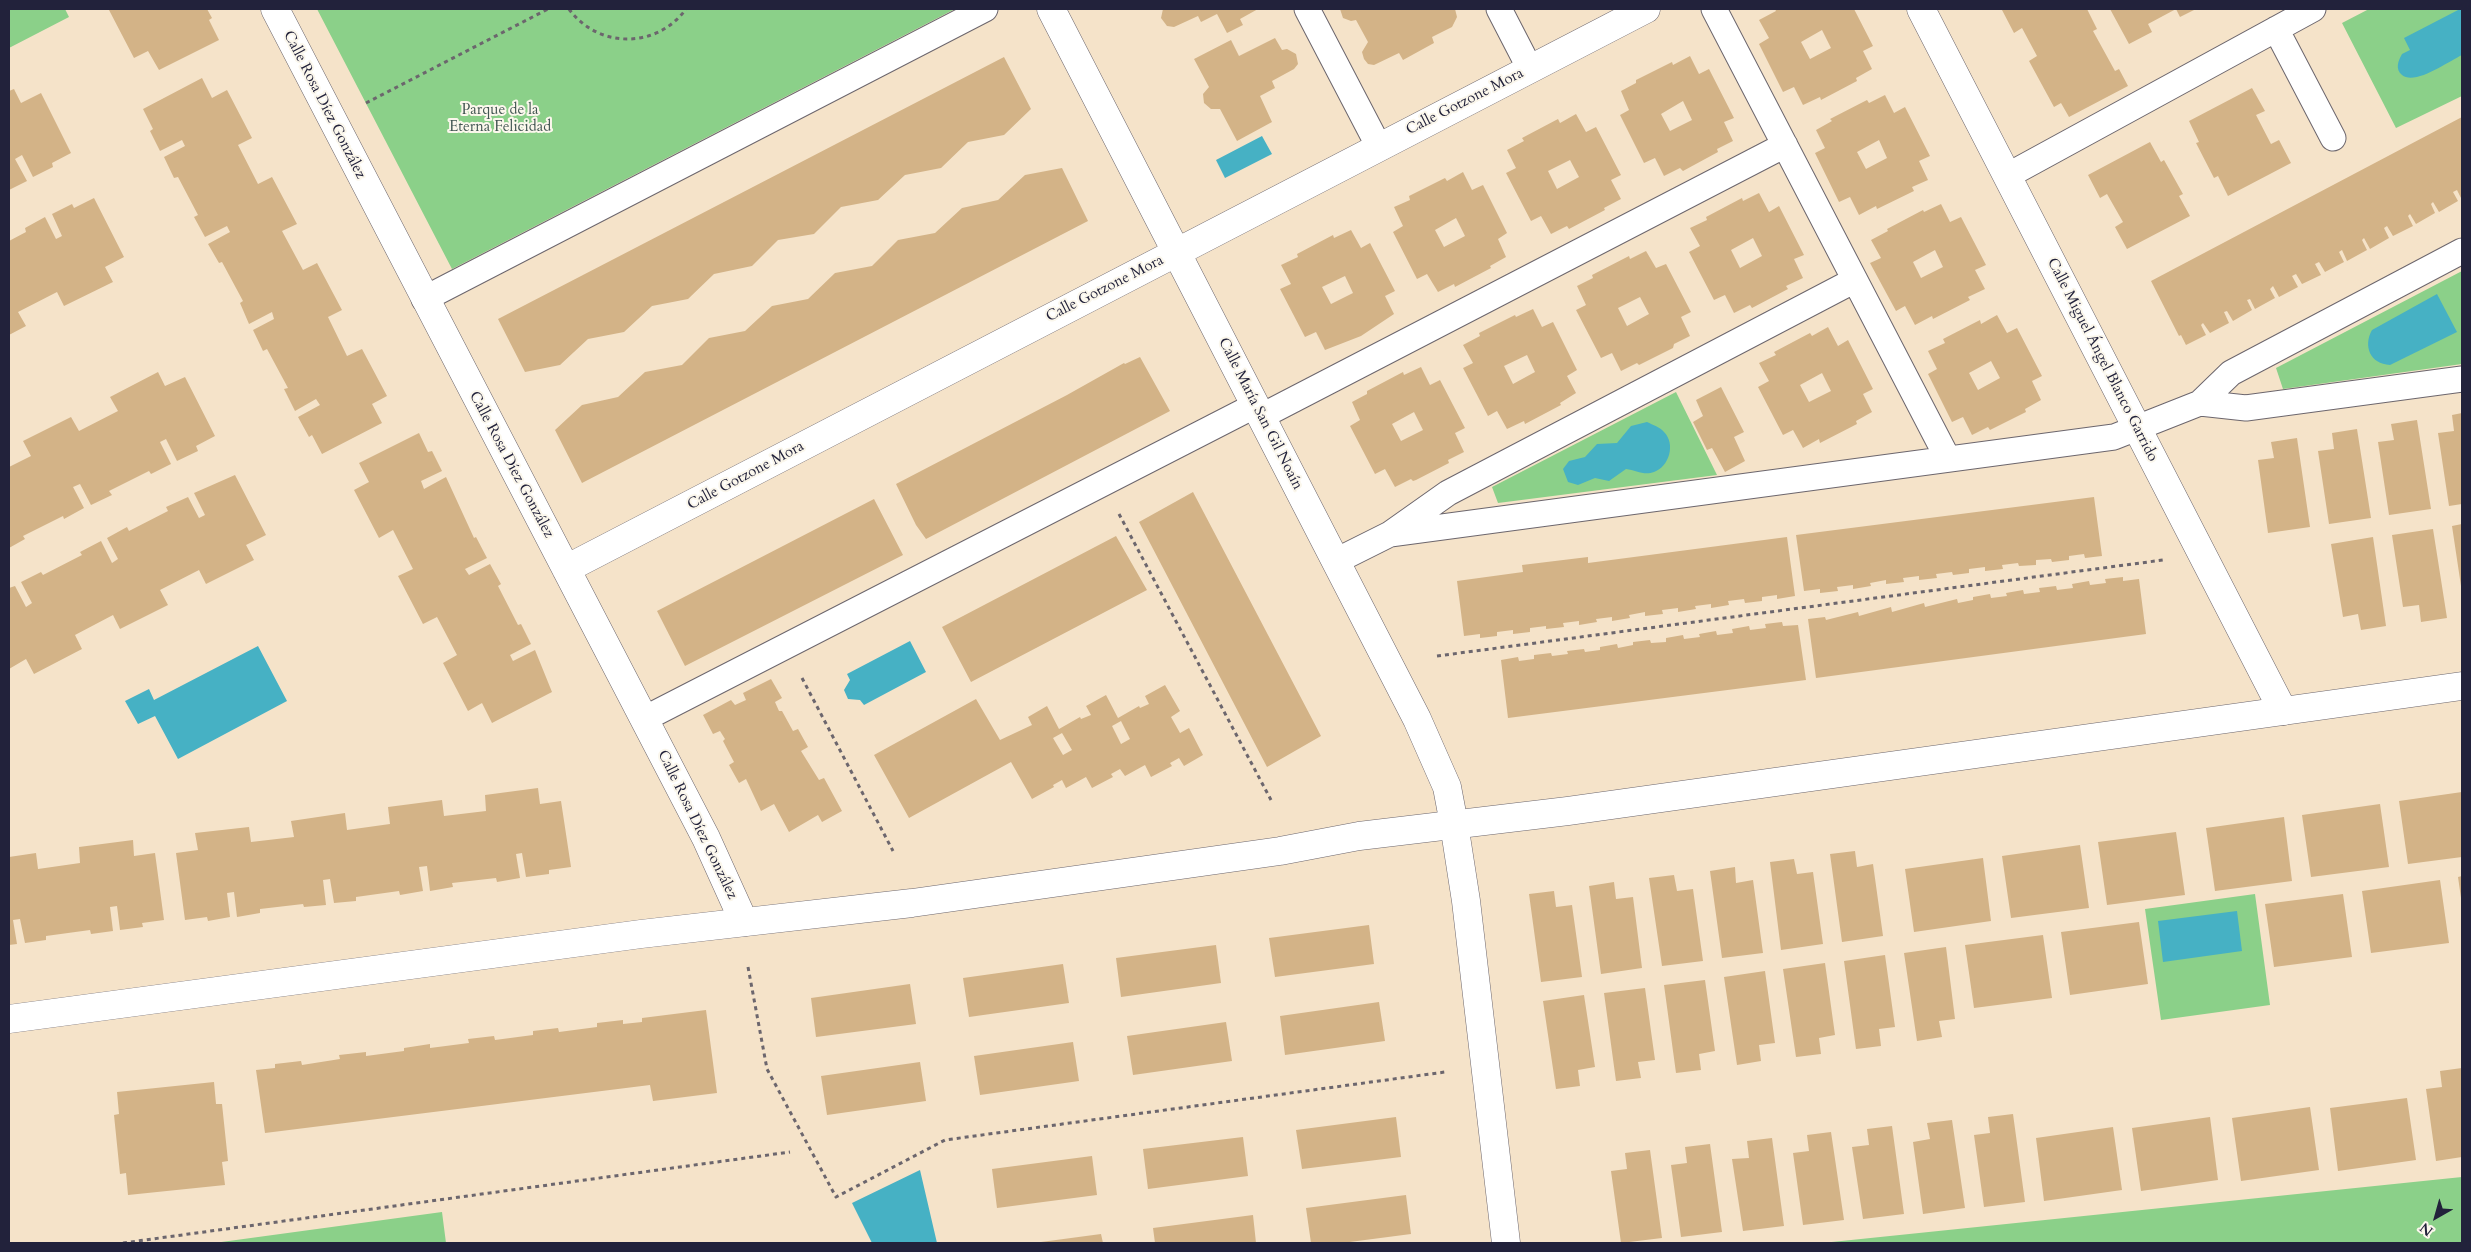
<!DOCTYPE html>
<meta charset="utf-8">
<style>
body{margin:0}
#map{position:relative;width:2471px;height:1252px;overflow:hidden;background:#f5e3c9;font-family:Cardo,serif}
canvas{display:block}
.frame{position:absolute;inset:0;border:10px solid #22223b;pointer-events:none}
.north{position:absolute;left:2411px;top:1192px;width:50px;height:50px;-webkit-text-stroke:4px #fbf7ec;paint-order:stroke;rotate:218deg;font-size:14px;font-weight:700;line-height:20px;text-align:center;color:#22223b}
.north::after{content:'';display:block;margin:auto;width:18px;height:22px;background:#22223b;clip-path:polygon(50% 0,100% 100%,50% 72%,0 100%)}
</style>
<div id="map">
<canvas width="2471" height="1252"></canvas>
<div class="frame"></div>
<div class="north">N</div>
</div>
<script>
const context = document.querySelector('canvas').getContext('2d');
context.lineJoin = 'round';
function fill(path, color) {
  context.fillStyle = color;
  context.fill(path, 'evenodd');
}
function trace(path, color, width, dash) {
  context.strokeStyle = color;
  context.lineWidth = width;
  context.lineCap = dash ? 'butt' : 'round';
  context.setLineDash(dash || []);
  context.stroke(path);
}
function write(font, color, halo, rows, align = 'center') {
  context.font = font + ' Cardo,serif';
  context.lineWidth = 4;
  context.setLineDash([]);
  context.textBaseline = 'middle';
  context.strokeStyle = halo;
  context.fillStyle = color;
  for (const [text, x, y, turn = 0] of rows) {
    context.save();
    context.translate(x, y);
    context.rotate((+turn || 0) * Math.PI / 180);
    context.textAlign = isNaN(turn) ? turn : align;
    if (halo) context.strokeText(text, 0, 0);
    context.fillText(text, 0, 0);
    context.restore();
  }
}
fill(new Path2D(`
 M9,9h56l4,8 -60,31z
 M317,9h638l-503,260z
 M2369,9h93v87l-66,32 -54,-105z
 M2462,271v93l-179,25 -7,-21z
 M1676,392l41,83 -219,28 -6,-16z
 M2255,894l15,111 -109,15 -16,-111z
 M2462,1177v66h-640z
 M442,1212l4,31h-232z`), '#8bd089');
fill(new Path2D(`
 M2460,9h2v46c-13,6 -47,31 -60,20 -7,-6 -4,-14 0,-21l8,-4 -6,-12z
 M1262,136l10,18 -47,24 -9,-18z
 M2437,294l20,38 -67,33c-20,-1 -27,-19 -18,-35z
 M1647,422c6,3 13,5 17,10 12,12 5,35 -10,40 -10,4 -18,-2 -28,-3l-17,12 -14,-3 -17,7 -10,-3 -5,-13 6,-8 16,-4 12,-13 20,-1 14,-17z
 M910,641l16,31 -62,33 -4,-5 -12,-1 -4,-9 6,-10 -3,-6z
 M258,646l29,55 -109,58 -23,-43 -17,8 -13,-23 24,-12 5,11z
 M2237,911l5,40 -79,11 -5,-41z
 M920,1170l17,73h-65l-20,-40z`), '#46b1c4');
fill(new Path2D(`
 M111,9h96l5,9 -3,2 10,20 -60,30 -11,-19 -14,7 -25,-48z
 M1163,9h95l-18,10 3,6 -16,8 -10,-19 -16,8 -3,-6 -24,11 -7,-1 -6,-8z
 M1340,9h115l2,8 -5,10 -20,10 2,6 -31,17 -4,-7 -25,12 -6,-1 -4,-5 -2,-7 6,-10 -12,-22 -5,1 -8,-3z
 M1775,9h79l19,37 -10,5 9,18 -16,9 1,3 -36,19 -1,-3 -17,8 -9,-18 -11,5 -24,-48 10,-6 -10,-18 17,-9zM1822,30l9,18 -21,11 -9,-17z
 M2004,9h83l10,20 -4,2 22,40 4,-2 9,17 -59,31 -8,-14 -7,4 -25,-46 8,-5 -15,-28 -8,5 -12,-23z
 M2110,9h86l-16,8 -4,-8 -28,15 4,8 -23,12z
 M1275,38l7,12 5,-1 9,5 2,10 -4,5 -22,12 3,7 -15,8 12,26 -35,19 -17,-32h-9l-7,-6 -1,-9 6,-7 -15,-28 37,-19 8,16z
 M1690,56l9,18 10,-5 25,49 -10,4 9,19 -16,8 1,3 -35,19 -3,-3 -16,8 -9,-18 -11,5 -24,-48 9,-5 -8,-19 15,-8v-3l36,-18 1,3zM1683,101l9,19 -22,11 -9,-17z
 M1004,57l27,52 -27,26 -36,7 -27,26 -36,7 -27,25 -37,7 -27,27 -36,6 -26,26 -38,8 -26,25 -36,7 -28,26 -36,7 -28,26 -35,7 -27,-53z
 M202,78l10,20 15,-8 25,48 -14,7 20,39 14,-7 25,47 -15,7 21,39 14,-7 25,47 -14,7 19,39 15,-7 25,47 -15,8 10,19 -60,31 -10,-19 -3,2 -11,-20 22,-12 -4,-6 -21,12 -11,-22 4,-1 -21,-39 -4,2 -10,-21 21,-11 -2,-7 -23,12 -9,-21 3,-2 -21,-39 -3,1 -11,-19 22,-12 -3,-6 -22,11 -11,-20 4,-2 -20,-38 -4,1 -10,-21 21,-11 -3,-6 -22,11 -10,-20 3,-2 -10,-20z
 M2252,88l13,23 -9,4 15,29 8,-4 12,23 -63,33 -10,-20 -4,2 -18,-35 3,-1 -10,-21z
 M14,89l7,14 20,-10 30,60 -19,10 1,4 -20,10 -11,-22 -7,4 12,22 -18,9v-99z
 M1885,95l9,18 11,-6 25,49 -11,5 9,19 -16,7 2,4 -37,18 -1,-3 -17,9 -9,-18 -11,5 -24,-49 10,-5 -9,-18 16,-9 -2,-2 37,-19 2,3zM1879,140l8,18 -21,11 -9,-17z
 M1576,114l10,18 10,-5 25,48 -10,5 10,19 -17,9 1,2 -36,19 -2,-3 -16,8 -10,-18 -10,5 -25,-48 10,-5 -9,-18 17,-9 -2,-3 36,-19 2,4zM1570,160l9,17 -22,12 -9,-18z
 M2462,117v83l-5,-10 -4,2 5,9 -19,11 -6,-10 -2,2 4,9 -19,11 -6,-10 -2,2 5,10 -20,10 -6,-10 -3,2 5,10 -19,11 -6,-11 -2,2 5,10 -20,11 -5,-11 -3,2 5,10 -19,10 -6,-10 -4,2 6,11 -19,9 -6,-10 -4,2 6,11 -19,10 -6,-11 -3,3 5,9 -20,11 -5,-10 -3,1 5,10 -19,11 -6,-10 -3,1 5,11 -19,10 -7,-10 -2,2 5,10 -20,10 -5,-10 -2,1 -28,-55z
 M2150,142l11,20 3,-2 19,34 -4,2 11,20 -63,33 -12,-22 8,-5 -16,-28 -7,4 -12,-23z
 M1062,168l26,53 -506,262 -27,-53 27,-25 36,-8 27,-25 37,-7 27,-27 36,-7 27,-25 36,-7 27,-26 37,-7 26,-26 37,-7 27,-25 36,-8 27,-25z
 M1463,172l9,18 11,-5 24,48 -9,6 8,18 -16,9 1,2 -36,19 -1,-3 -16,8 -11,-18 -10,5 -24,-47 10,-6 -9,-19 16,-7 -1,-4 36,-18 2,3zM1456,218l9,18 -21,11 -9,-17z
 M1759,193l10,19 10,-6 25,49 -10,4 9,19 -17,8 2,3 -36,19 -2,-3 -16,8 -9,-18 -11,5 -25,-48 11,-6 -10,-18 17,-8 -1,-3 36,-19 1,3zM1753,238l9,18 -22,12 -9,-18z
 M94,198l30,59 -19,10 8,15 -49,24 -7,-14 -39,20 8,14 -17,9v-94l17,-9 -1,-4 20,-11 11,22 6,-3 -10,-22 20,-10 2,4z
 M1941,204l9,18 11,-5 25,48 -11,5 10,19 -17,8 2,3 -37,19 -1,-3 -17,9 -10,-19 -9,5 -26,-48 11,-5 -10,-18 17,-9 -1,-2 36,-19 1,2zM1935,250l8,17 -22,11 -8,-16z
 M1351,230l10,18 9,-5 25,48 -10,5 9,18 -33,22 -36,14 -9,-18 -11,5 -25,-48 11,-5 -10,-19 17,-8 -1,-3 36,-19 1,3zM1345,276l8,17 -22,11 -9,-17z
 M1646,251l10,17 10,-4 25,48 -10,5 9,19 -16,8 -1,4 -34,17 -2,-2 -16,8 -9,-18 -11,5 -25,-48 10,-5 -9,-19 16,-8 -1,-3 37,-19 1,3zM1640,297l9,17 -22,12 -9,-18z
 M1533,309l9,18 11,-5 24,48 -10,6 9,17 -16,10 1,2 -36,19 -1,-3 -17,8 -10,-18 -9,5 -25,-48 10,-5 -10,-18 17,-9 -1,-3 36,-18 1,2zM1527,355l8,17 -22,12 -9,-18z
 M1997,315l10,18 10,-5 25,48 -10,5 9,19 -16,9 1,3 -36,18 -2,-3 -16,8 -9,-18 -11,5 -24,-48 9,-5 -9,-18 17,-8 -2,-4 37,-19 1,4zM1991,361l9,17 -22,12 -9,-17z
 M1828,327l10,19 10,-6 25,49 -10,5 9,18 -16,9 1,3 -37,19 -1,-4 -16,9 -10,-18 -10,5 -25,-48 11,-6 -10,-18 17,-8 -2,-3 36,-19 2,3zM1822,373l9,18 -22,11 -9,-17z
 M1140,357l30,54 -244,128 -10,-14 -20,-41 171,-89 57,-32 1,1z
 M1421,367l9,18 10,-5 25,48 -10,5 9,19 -16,8 1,3 -33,17 -3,1 -2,-2 -16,8 -10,-18 -10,5 -25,-48 10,-6 -8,-18 15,-8v-3l36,-19 1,3zM1414,412l9,18 -22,11 -9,-17z
 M158,372l7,14 20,-9 30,59 -19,10 2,5 -21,10 -11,-22 -6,3 11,22 -20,10 -2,-3 -40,20 3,4 -21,10 -11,-21 -7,3 11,21 -20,11 -1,-3 -40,20 2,3 -16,9v-81l22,-11 -8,-15 48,-24 8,14 39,-20 -8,-14z
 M1721,387l23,45 -10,5 11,24 -20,11 -13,-24 -5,2 -14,-28 10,-6 -7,-16z
 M2462,413v91l-13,2 -11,-73 16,-2 -2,-16z
 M2417,420l14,89 -42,6 -11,-73 16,-2 -3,-16z
 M2357,429l14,89 -42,6 -11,-73 16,-2 -2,-16z
 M419,433l9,19 4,-1 10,20 -21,10 3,8 22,-12 28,61 2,-1 11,21 -22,11 4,6 21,-11 11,20 -3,2 20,39 3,-1 10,20 -21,11 3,6 22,-11 17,42 -60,31 -10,-20 -14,8 -25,-48 14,-8 -20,-38 -14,7 -25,-48 15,-7 -20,-39 -14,8 -25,-48 15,-8 -10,-19z
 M2297,438l13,89 -42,6 -10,-73 16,-2 -3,-16z
 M235,475l31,60 -20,10 8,15 -48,24 -7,-14 -39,20 8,15 -48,24 -7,-14 -38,20 7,14 -48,25 -8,-15 -17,10v-81l6,-2 11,21 6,-4 -11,-21 20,-10 2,3 39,-20 -2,-3 21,-11 11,22 6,-4 -11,-21 20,-11 2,4 39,-20 -2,-4 22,-10 11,21 6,-3 -11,-22z
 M1193,492l128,244 -54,31 -128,-245z
 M2094,497l8,59 -17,2 -1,-4 -15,2v4l-17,2 -1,-3 -15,1v5l-17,1 -1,-3 -16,2 1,4 -18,2v-4l-16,2v4l-16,2 -1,-3 -16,2 1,4 -18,2v-4l-16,2 1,4 -18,2v-4l-16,3 1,3 -18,3v-4l-16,2 1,4 -18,2v-4l-16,2 -8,-56z
 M874,499l29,56 -218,111 -28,-55z
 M2462,524v62h-1l-9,-60z
 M2433,529l14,89 -26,4 -2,-17 -16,2 -11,-72z
 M1116,536l31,54 -176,92 -29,-55z
 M1787,537l8,59 -18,3v-4l-15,2v4l-17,2 -1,-4 -16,2 1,4 -18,3v-4l-16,2 1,3 -18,3v-4l-16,2 1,4 -18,2v-4l-16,3 1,3 -18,3v-4l-16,2 1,3 -18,3v-4l-16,2 1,4 -18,2v-3l-16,2v4l-17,2v-4l-16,2v4l-17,2v-4l-16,2 -7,-55 66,-9 -1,-7 66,-8v6z
 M2373,537l13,89 -25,4 -3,-16 -15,3 -12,-73z
 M2123,577v4l16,-2 7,55 -330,44 -8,-59 17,-2 1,3 32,-8 1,4 32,-9 1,5 32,-9 1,4 32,-8 1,4 15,-3v-3l17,-3 1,4 16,-2 -1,-3 17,-3 1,4 16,-2 -1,-4 17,-2 1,4 16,-2 -1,-4 17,-3 1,4 16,-2 -1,-4z
 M1782,622l1,4 15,-1 8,55 -298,38 -7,-58 17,-3 1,4 15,-2v-4l17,-2 1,3 16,-2 -1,-3 17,-2 1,3 15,-2v-3l17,-3 1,4 15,-3v-3l17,-2 1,3 15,-1v-4l17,-3 1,4 16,-2 -1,-3 17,-3 1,4 16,-2 -1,-4 17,-3 1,4 16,-2 -1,-4z
 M771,679l11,19 -7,4 4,9h3l11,20 5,-2 10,18 -7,4 18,29 5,-2 18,33 -20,11 -4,-7 -29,17 -15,-28 -13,7 -15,-32 -7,4 -10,-18 5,-3 -11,-21 2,-2 -5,-8 -7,3 -10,-19 28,-15 4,5 11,-5 -3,-7z
 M1165,685l15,26 -9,6 9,16 9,-5 14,27 -19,11 -5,-8 -9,5 2,3 -21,11 -6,-12 -20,11 -5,-7 -9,5 2,3 -21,11 -6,-11 -20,11 -4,-8 -9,5 1,2 -22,12 -21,-37 -102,56 -35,-63 102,-56 24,41 32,-15 -4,-8 19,-11 12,23 21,-12 1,2 10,-4 -5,-9 20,-11 12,23 21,-12 1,2 9,-4 -4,-8zM1121,721l9,18 -9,5 -9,-18zM1062,733l10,17 -9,5 -10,-17z
 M538,788l2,16 21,-3 10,66 -22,3v4l-23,3 -4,-24 -6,1 4,24 -23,4 -1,-4 -44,5 1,4 -23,4 -3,-25 -8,1 4,24 -23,4 -1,-4 -43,6v4l-22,2 -4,-24 -7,1 3,25 -22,2 -1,-3 -43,5v4l-23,4 -3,-25 -7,1 3,24 -22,4 -1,-4 -22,3 -9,-67 22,-3 -3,-17 54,-6 2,15 43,-5 -3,-16 54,-8 2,17 43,-6 -2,-17 54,-7 2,16 42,-5 -1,-16z
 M2462,792v65l-54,7 -9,-63z
 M2380,804l9,63 -78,10 -9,-62z
 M2284,817l8,64 -77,10 -9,-63z
 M2176,832l9,63 -78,10 -9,-63z
 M133,840l1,16 21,-3 9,67 -22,3 1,4 -23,3 -3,-24 -7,1 3,24 -22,3 -1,-4 -44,6v4l-21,3 -5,-24 -7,1 4,24 -8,1v-88l27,-4 2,16 42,-6 -1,-16z
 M2080,845l9,63 -78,10 -9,-62z
 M1855,851l2,16 16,-3 10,72 -41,6 -12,-88z
 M1983,858l8,63 -77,11 -9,-63z
 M1794,859l3,15 16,-2 10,72 -42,6 -11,-88z
 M1735,867l1,16 17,-3 10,73 -41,5 -12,-87z
 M1674,875l3,16 16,-2 10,72 -41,5 -13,-88z
 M2462,876v22h-1l-3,-21z
 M2440,880l9,63 -78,10 -9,-62z
 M1614,882l2,17 17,-2 9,71 -41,6 -12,-88z
 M1554,891l2,16 16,-2 10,72 -41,5 -12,-88z
 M2343,894l9,63 -78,10 -9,-63z
 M2139,922l9,62 -78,11 -9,-63z
 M1369,925l5,39 -99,13 -6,-39z
 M2043,935l9,63 -78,10 -9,-63z
 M1216,945l5,38 -100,14 -5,-39z
 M1946,947l9,72 -16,2 3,16 -25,4 -13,-88z
 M1885,955l10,72 -16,2 2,17 -25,3 -12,-88z
 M1825,963l10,72 -16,3 2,16 -25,3 -13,-88z
 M1063,964l6,39 -100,14 -6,-39z
 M1765,971l10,72 -16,2 2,16 -24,4 -13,-88z
 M1705,980l10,71 -16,3 2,16 -25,3 -12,-88z
 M910,984l6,40 -100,13 -5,-39z
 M1645,988l10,72 -17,2 3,16 -25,3 -12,-88z
 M1584,995l11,72 -17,3 2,16 -24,3 -13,-88z
 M1379,1002l6,39 -100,14 -5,-39z
 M706,1010l11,83 -64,8 -3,-16 -385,48 -9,-63 19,-2v-4l26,-3 1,4 38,-6 -1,-4 27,-3v4l38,-5v-3l26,-4v4l39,-5 -1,-4 26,-3 1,4 38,-5v-4l25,-3 1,4 38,-5v-4l26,-3v4l19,-2v-4z
 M1226,1022l6,39 -99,14 -6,-39z
 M1073,1042l6,39 -99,14 -6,-39z
 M920,1062l6,39 -99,14 -6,-39z
 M2462,1068v89l-26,4 -10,-72 16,-2 -2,-16z
 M214,1082l2,22h6l6,57 -6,1 3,23 -97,10 -2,-22 -6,1 -6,-59 5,-1 -2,-22z
 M2407,1098l9,62 -78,11 -8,-63z
 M2310,1107l9,63 -78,11 -9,-63z
 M2013,1114l12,88 -41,5 -10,-72 16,-2 -2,-16z
 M1396,1117l5,40 -99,12 -6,-39z
 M2210,1117l8,63 -77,11 -9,-63z
 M1952,1120l13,88 -42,6 -10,-72 17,-3 -3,-16z
 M1892,1126l12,88 -41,5 -11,-72 17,-2 -2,-16z
 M2113,1127l9,63 -78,11 -8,-63z
 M1831,1132l13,88 -41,5 -10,-72 16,-2 -2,-16z
 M1243,1137l5,39 -100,13 -5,-40z
 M1772,1138l12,88 -41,5 -11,-72 17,-1 -2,-17z
 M1710,1144l12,88 -41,5 -10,-72 16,-2 -2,-16z
 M1650,1150l12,88 -41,5 -10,-72 16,-2 -2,-16z
 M1092,1156l5,39 -100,13 -5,-39z
 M1406,1195l5,39 -69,9h-31l-5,-35z
 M1253,1215l3,28h-101l-2,-15z
 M1101,1234l2,9h-62v-1z`), '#d3b387');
const lane = new Path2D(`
 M1307,9l72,138
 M1499,9l31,60
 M1714,9l234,450
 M2276,29l57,109
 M2007,176l306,-167
 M424,299l561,-290
 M2200,403l46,5 216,-29
 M1262,416l523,-271
 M1390,534l724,-97 86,-34 31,-30 231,-122
 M1336,561l54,-27 58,-41 407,-213
 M644,719l612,-314`);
const street = new Path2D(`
 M275,9l431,829 38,84
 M1051,9l366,710 30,68 7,37 12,77 40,342
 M1921,9l362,702
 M566,569l1080,-560`);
const secondary = new Path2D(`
 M9,1019l632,-85 271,-31 368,-52 79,-15 209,-25 894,-125`);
trace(lane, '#6c666d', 27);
trace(street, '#6c666d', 29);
trace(secondary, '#6c666d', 29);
trace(new Path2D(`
 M569,9c29,40 88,40 117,0
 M366,103l182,-94
 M1119,514l152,286
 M1437,656l726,-96
 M802,678l91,173
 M748,967l19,102 69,128 109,-57 500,-68
 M123,1243l667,-91`), '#6c666d', 3, [4, 4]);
trace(lane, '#fff', 25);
trace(street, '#fff', 28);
trace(secondary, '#fff', 28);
write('15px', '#22223b', '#fbf7ec', [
 ["Calle Gotzone Mora",1465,102,-27],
 ["Calle Rosa Díez González",324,105,63],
 ["Calle Gotzone Mora",1105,289,-27],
 ["Calle Miguel Ángel Blanco Garrido",2102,360,63],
 ["Calle María San Gil Noaín",1260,414,63],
 ["Calle Rosa Díez González",511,465,62],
 ["Calle Gotzone Mora",746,476,-28],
 ["Calle Rosa Díez González",697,825,64]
]);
write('15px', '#425652', '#fbf7ec', [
 ["Parque de la",500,111],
 ["Eterna Felicidad",500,128]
]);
</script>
